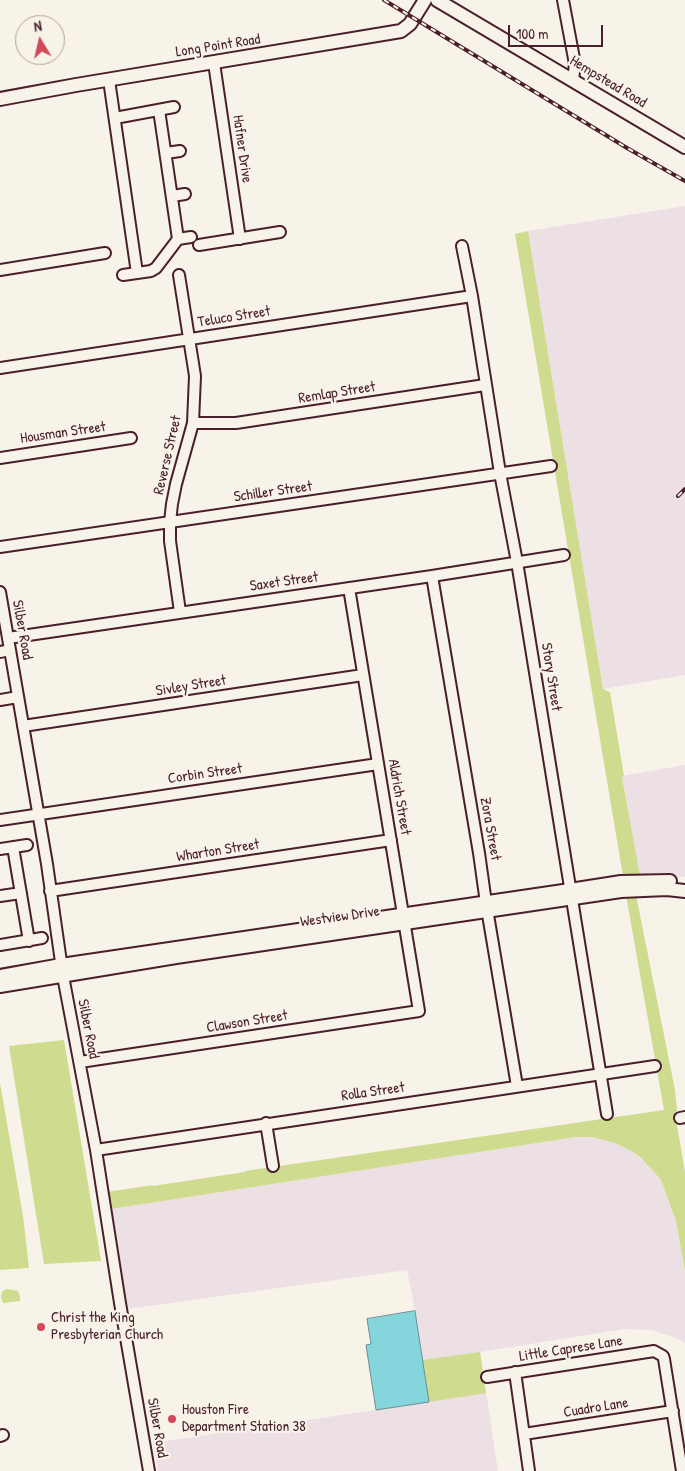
<!DOCTYPE html>
<style>
body{margin:0}
#map{position:relative;width:685px;height:1471px;overflow:hidden;background:#f7f3e8;font-family:"Patrick Hand",sans-serif}
canvas{display:block}
.north{position:absolute;left:15px;top:15px;width:50px;height:50px;box-sizing:border-box;background:#f7f3e8;border:1px solid #b29e9c;border-radius:50%;rotate:351deg;font-size:14px;font-weight:700;line-height:20px;text-align:center;color:#4a1f2b}
.north::after{content:'';display:block;margin:auto;width:18px;height:22px;background:#d1495b;clip-path:polygon(50% 0,100% 100%,50% 72%,0 100%)}
.scale{position:absolute;left:508px;top:25px;width:95px;height:22px;box-sizing:border-box;border:2px solid #4a1f2b;border-top:0;padding-left:6px;font-size:15px;line-height:18px;white-space:nowrap;color:#4a1f2b;-webkit-text-stroke:4px #f7f3e8;paint-order:stroke}
</style>
<div id="map">
<canvas width="685" height="1471"></canvas>
<div class="north">N</div>
<div class="scale">100 m</div>
</div>
<script>
const context = document.querySelector('canvas').getContext('2d');
context.lineJoin = 'round';
function fill(path, color) {
  context.fillStyle = color;
  context.fill(path, 'evenodd');
}
function trace(path, color, width, dash) {
  context.strokeStyle = color;
  context.lineWidth = width;
  context.lineCap = dash ? 'butt' : 'round';
  context.setLineDash(dash || []);
  context.stroke(path);
}
function write(font, color, halo, rows, align = 'center') {
  context.font = font + ' "Patrick Hand",sans-serif';
  context.lineWidth = 4.5;
  context.setLineDash([]);
  context.textBaseline = 'middle';
  context.strokeStyle = halo;
  context.fillStyle = color;
  for (const [text, x, y, turn = 0] of rows) {
    context.save();
    context.translate(x, y);
    context.rotate((+turn || 0) * Math.PI / 180);
    context.textAlign = isNaN(turn) ? turn : align;
    if (halo) context.strokeText(text, 0, 0);
    context.fillText(text, 0, 0);
    context.restore();
  }
}
fill(new Path2D(`
 M685,206v469l-82,14 -75,-458z
 M685,765v112l-45,-2 -18,-99z
 M576,1137h16l11,2 12,4 16,8 18,15 12,14 15,41 9,50v72l-7,-4 -26,-9 -27,-1 -145,23 18,119h-340l-5,-28 276,-41 -14,-91 -8,-41 -279,39 -17,-100z`), '#ece0e5');
fill(new Path2D(`
 M528,231l75,458 7,3 14,84 -2,1 18,98 -17,1 -108,-642z
 M626,895h10l39,195 2,21 -2,3 10,58v99l-9,-50 -15,-41 -6,-7 -14,-15 -10,-7 -16,-8 -23,-6h-16l-465,72 -4,-17 46,-7v1l92,-14v-1l419,-61z
 M64,1040l37,221 -57,3 -35,-218z
 M0,1083l23,133 6,52 -29,2z
 M7,1289l11,2 2,6v4c-2,0 -15,2 -17,2 -3,-6 -3,-13 4,-14z
 M480,1352l6,41 -57,9 -7,-42z`), '#cfdb8e');
const water = new Path2D(`
 M415,1311l14,91 -53,8 -10,-65 5,-1 -4,-25z`);
fill(water, '#84d6dc');
trace(water, '#6d8d95', 1);
const minor = new Path2D(`
 M563,0l12,64 -2,16
 M214,63l26,176
 M109,80l28,193
 M115,118l59,-11
 M166,153l14,-2
 M172,196l13,-2
 M178,239l13,-2
 M199,245l81,-13
 M462,246l10,50 28,177 17,89 90,552
 M0,270l105,-17
 M123,275l28,-4 5,-3 22,-29 -19,-129
 M179,275l16,101 -2,47 -17,61 -4,20 -2,18v19l10,71
 M0,368l472,-72
 M193,423h43l249,-38
 M0,458l131,-20
 M0,547l551,-81
 M432,576l47,277 7,50 31,183
 M0,592l47,272 16,112 33,174 24,153 29,168
 M8,638l424,-62 132,-21
 M0,652l10,-2
 M0,700l18,-3
 M23,726l340,-51
 M0,820l378,-56
 M13,847l16,94
 M0,849l27,-4
 M50,891l341,-51
 M0,896l21,-3
 M0,945l42,-7
 M80,1062l339,-51 -70,-423
 M680,1118l5,-1
 M266,1123l7,43
 M96,1150l559,-84
 M515,1372l14,99
 M487,1377l167,-26 9,5 1,3 18,112
 M524,1434l149,-23
 M0,1436l3,-1`);
const major = new Path2D(`
 M437,0l248,147
 M0,99l76,-14 325,-54 9,-7 15,-24
 M0,976l61,-11 509,-75 51,-8 49,-1
 M0,986l176,-29 445,-66 46,-2 18,2`);
trace(minor, '#4a1f2b', 14);
trace(major, '#4a1f2b', 16);
trace(minor, '#f7f3e8', 10);
trace(major, '#f7f3e8', 12);
const rail = new Path2D(`
 M384,0l243,148 58,33
 M678,496l7,-7`);
trace(rail, '#4a1f2b', 4);
trace(rail, '#f7f3e8', 2, [5.5]);
for (const [x, y, r, color] of [
 [41,1327,5,"#d1495b"],
 [172,1419,5,"#d1495b"]
]) {
  const dot = new Path2D();
  dot.arc(x, y, r, 0, 2 * Math.PI);
  context.fillStyle = color;
  context.fill(dot);
  trace(dot, '#f7f3e8', 2);
}
write('15px', '#4a1f2b', '#f7f3e8', [
 ["Long Point Road",218,46,-9],
 ["Hempstead Road",608,82,31],
 ["Hafner Drive",242,149,82],
 ["Teluco Street",234,317,-9],
 ["Remlap Street",337,393,-9],
 ["Housman Street",63,433,-8],
 ["Reverse Street",168,455,-77],
 ["Schiller Street",273,492,-8],
 ["Saxet Street",284,582,-8],
 ["Silber Road",22,630,80],
 ["Story Street",551,677,81],
 ["Sivley Street",191,686,-9],
 ["Corbin Street",205,774,-8],
 ["Aldrich Street",399,797,80],
 ["Zora Street",490,829,80],
 ["Wharton Street",218,851,-9],
 ["Westview Drive",340,917,-8],
 ["Clawson Street",247,1022,-9],
 ["Silber Road",88,1029,79],
 ["Rolla Street",373,1092,-8],
 ["Little Caprese Lane",571,1349,-9],
 ["Cuadro Lane",596,1408,-9],
 ["Silber Road",157,1428,80]
]);
write('15px', '#4a1f2b', '#f7f3e8', [
 ["Christ the King",51,1318],
 ["Presbyterian Church",51,1335],
 ["Houston Fire",182,1410],
 ["Department Station 38",182,1427]
], 'left');
</script>
